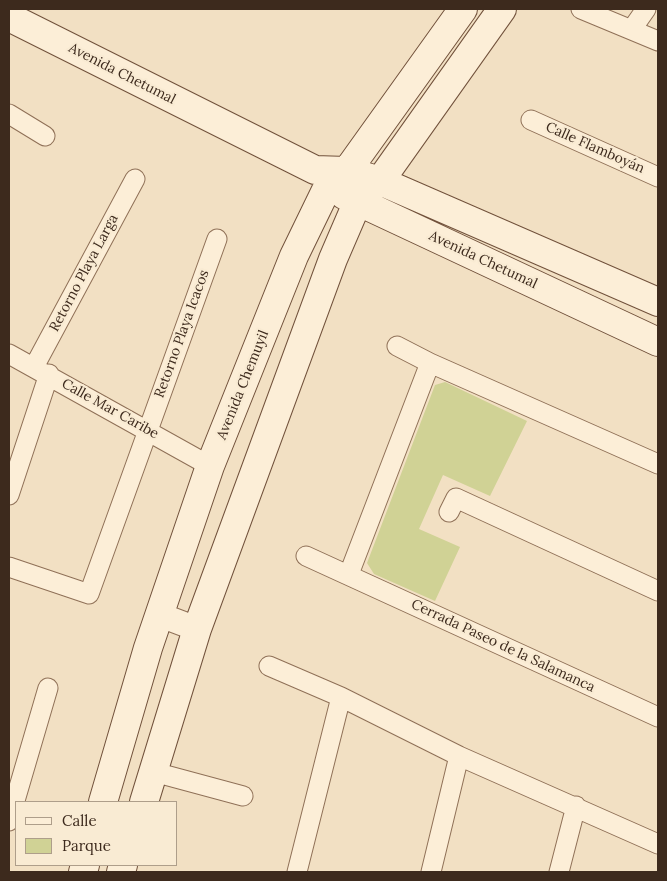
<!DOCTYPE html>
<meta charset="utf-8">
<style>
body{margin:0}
#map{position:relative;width:667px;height:881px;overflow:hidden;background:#f2e0c3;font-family:Lora,serif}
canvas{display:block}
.frame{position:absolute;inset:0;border:10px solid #3d2a1d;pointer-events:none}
.legend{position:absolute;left:15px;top:801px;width:162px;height:65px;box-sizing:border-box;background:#f9ebd3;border:1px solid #ae9e8a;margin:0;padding:6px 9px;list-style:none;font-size:15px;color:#3d2a1d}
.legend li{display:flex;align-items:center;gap:10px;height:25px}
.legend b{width:25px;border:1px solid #ae9e8a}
</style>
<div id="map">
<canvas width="667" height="881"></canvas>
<div class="frame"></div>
<ul class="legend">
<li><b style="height:6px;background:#fceed7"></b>Calle</li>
<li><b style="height:14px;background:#d0d295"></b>Parque</li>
</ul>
</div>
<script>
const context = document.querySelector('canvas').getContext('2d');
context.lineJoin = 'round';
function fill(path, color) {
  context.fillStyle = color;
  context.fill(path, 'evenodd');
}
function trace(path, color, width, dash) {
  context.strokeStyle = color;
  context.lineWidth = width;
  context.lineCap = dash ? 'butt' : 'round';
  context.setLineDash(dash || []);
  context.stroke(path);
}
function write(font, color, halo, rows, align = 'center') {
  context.font = font + ' Lora,serif';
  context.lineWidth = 4.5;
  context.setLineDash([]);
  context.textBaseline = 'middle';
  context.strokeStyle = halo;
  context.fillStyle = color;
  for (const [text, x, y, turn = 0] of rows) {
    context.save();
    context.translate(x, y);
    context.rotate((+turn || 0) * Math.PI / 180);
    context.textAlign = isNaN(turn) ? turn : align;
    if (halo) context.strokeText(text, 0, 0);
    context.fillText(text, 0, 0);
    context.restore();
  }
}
fill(new Path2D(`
 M445,382l82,39 -37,75 -47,-21 -24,54 41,18 -25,54 -61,-27 -7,-11 68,-178z`), '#d0d295');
const minor = new Path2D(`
 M581,9l77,32
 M632,29l14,-20
 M9,114l36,22
 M531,120l127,57
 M397,346l33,17 228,101
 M9,354l201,112
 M34,367l101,-188
 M9,495l40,-121
 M449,512l7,-14 202,93
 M306,556l352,161
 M9,567l80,27 128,-355
 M349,574l81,-211
 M269,666l72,31 118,59 199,88
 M154,772l89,24
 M9,821l39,-133
 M297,872l44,-175
 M431,872l28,-116
 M559,872l17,-66`);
const tertiary = new Path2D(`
 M160,615l37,14`);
const secondary = new Path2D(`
 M9,17l306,153 32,1 33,10 278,121
 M344,195l314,147
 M103,802l45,-154 62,-182 84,-210 33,-68 20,-17 116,-162
 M144,802l53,-173 136,-370 25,-58 22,-20 122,-172
 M83,872l2,-7
 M121,872l2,-7`);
trace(minor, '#8f7057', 21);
trace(tertiary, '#8f7057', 26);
trace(secondary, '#71513b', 30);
trace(minor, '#fceed7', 19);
trace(tertiary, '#fceed7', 24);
trace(secondary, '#fceed7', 28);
write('14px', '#3d2a1d', '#f9ebd3', [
 ["Avenida Chetumal",122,74,27],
 ["Calle Flamboyán",595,148,24],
 ["Avenida Chetumal",483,260,25],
 ["Retorno Playa Larga",84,273,-62],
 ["Retorno Playa Icacos",182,334,-70],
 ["Avenida Chemuyil",243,385,-68],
 ["Calle Mar Caribe",110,409,29],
 ["Cerrada Paseo de la Salamanca",503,646,25]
]);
</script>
